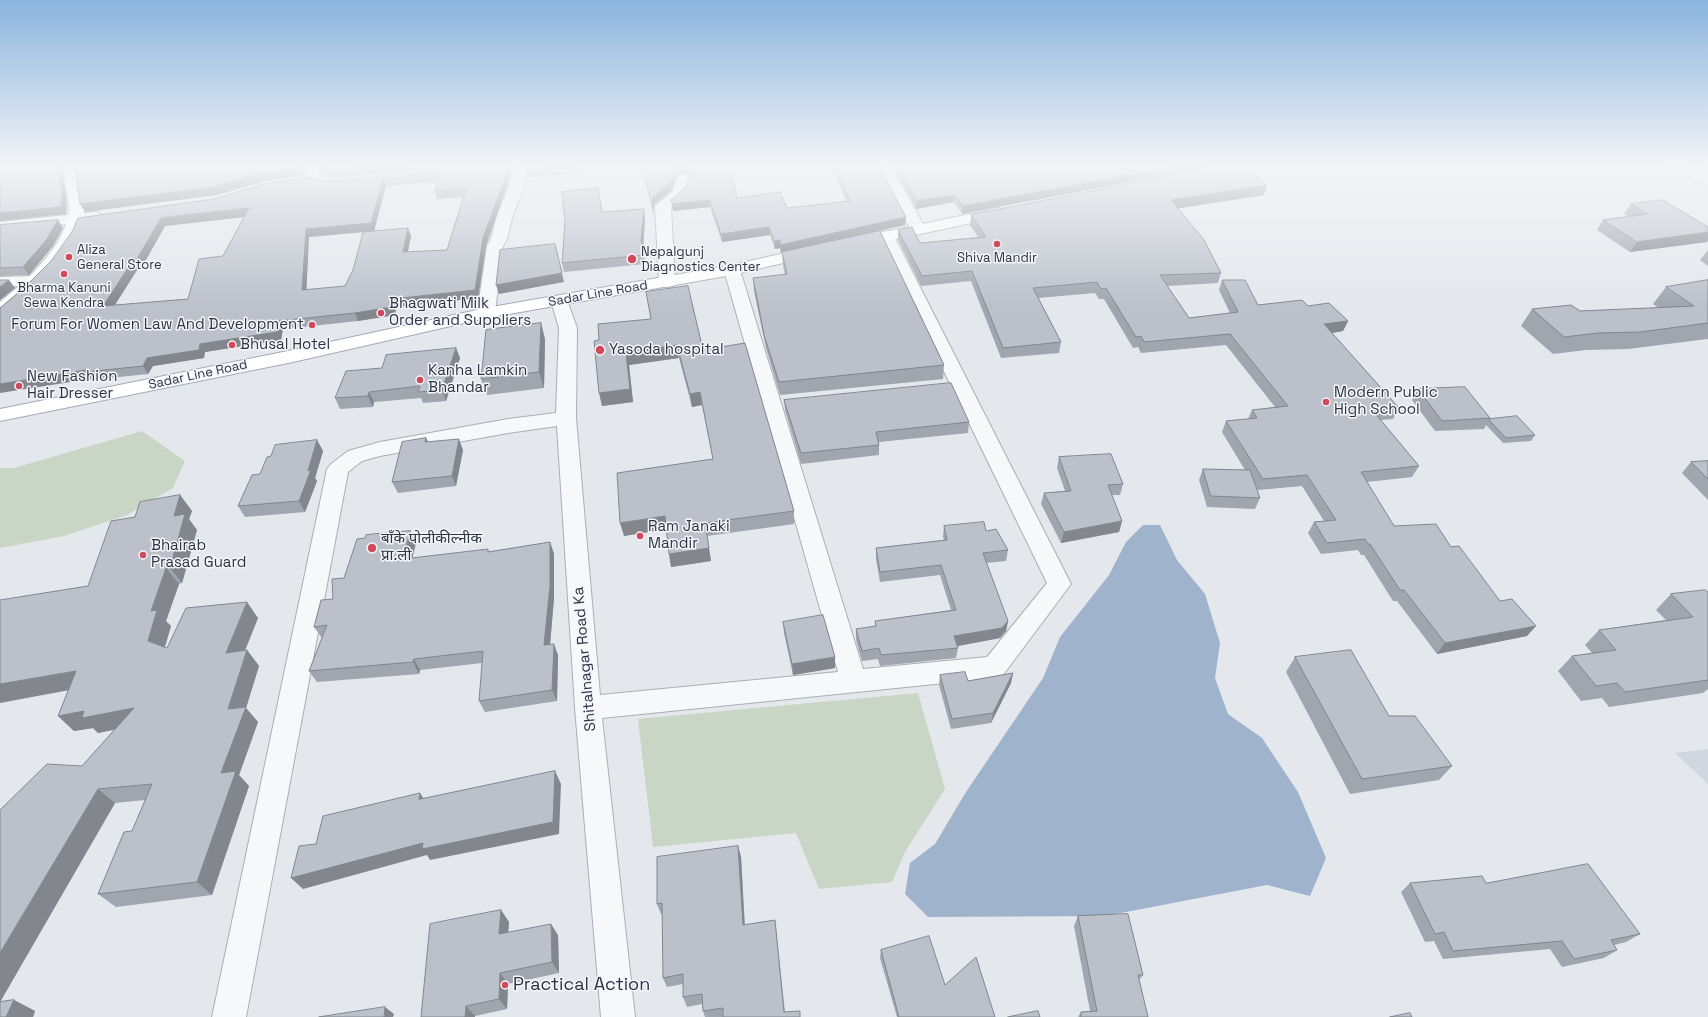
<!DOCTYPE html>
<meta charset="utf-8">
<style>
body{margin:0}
canvas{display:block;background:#e4e7ec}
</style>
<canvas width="1708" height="1017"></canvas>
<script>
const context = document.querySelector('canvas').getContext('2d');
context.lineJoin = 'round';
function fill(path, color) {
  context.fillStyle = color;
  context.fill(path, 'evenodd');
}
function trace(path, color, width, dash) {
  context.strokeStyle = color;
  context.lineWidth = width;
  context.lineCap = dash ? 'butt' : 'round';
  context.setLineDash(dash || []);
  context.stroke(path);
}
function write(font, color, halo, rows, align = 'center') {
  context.font = font + ' "Space Grotesk","Noto Sans Devanagari",sans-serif';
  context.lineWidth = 3;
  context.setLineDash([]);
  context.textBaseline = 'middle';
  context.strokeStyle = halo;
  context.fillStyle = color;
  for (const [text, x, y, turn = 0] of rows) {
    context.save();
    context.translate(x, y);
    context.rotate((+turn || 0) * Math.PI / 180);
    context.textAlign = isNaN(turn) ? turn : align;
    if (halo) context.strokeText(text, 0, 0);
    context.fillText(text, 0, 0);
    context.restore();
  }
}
fill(new Path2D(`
 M1708,749v35l-33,-31z`), '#d2d6de');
fill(new Path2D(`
 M142,431l43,30 -12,27 -46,27 -63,21 -64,12v-80h14z
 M918,693l27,96 -40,63 -13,30 -73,7 -23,-56 -143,14 -15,-128z`), '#c9d6c5');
fill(new Path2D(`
 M1143,525h17l17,35 28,34 15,49 -5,35 13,36 34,24 36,54 28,66 -16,38 -43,-11 -162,31 -177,1 -23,-23 5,-31 25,-19 31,-52 77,-114 17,-41 49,-62 17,-33z`), '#9fb4cc');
const street = new Path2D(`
 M306,165h14l-1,12c9,3 18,0 26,2l2,3 -2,3c-9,2 -33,5 -39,-4 -3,-4 -1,-12 0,-16z
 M513,165h14c1,20 -10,36 -15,54 -3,10 -3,19 -9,27l-8,67 -3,4 -6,1 -6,-1 -3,-4 10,-67c6,-8 6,-17 9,-27 6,-18 16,-34 17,-54z
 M876,165h14l36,64 -2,3h-12z
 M1665,165h18l25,11v9l-41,-17z
 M683,174l5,1 2,3 -3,15 -16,14 4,75 -2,4 -6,1 -6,-1 -2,-4 -4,-76 18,-15 5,-16z
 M96,212l5,2 3,3 -3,3 -101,12v-10z
 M886,231l6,2 2,3 177,348 -68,91 -9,3 -392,40 33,299h-34l-26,-309 -18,-282 -49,7 -128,23 -18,5 -14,11 -102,545h-34l115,-548 4,-5 17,-13 32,-9 128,-23 48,-6 3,-85 -8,-27 3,-4 6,-1 6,1 11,31 -1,90 24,277 238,-23 -114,-402 2,-4 6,-1 6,1 2,4 123,399 124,-12 60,-74 -169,-347 2,-3z
 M33,276l6,1 2,4 -2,4 -39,2v-10z`);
const secondary = new Path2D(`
 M67,165h14c-7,13 3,30 3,44 0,39 -50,83 -78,106l-6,1v-14c26,-21 69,-59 69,-95 0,-14 -9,-30 -2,-42z`);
const primary = new Path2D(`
 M999,208l5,2 3,3 -3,3 -149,32 -6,-2 -2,-3 2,-3 6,-2z
 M811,247l6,2 2,3 -2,3 -85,20 -246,43 -193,44 -293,59v-12l293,-59 193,-42 246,-43z`);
trace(street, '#a9aeb7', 2);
trace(secondary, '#a9aeb7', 2);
trace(primary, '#a3abb8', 2);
fill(street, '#f7f8fa');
fill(secondary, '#fff');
fill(primary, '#fff');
fill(new Path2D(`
 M426,165l-59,10 -32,2 -15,-2 -3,-8z
 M431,165h81l-5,21 -21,60 -8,52 -82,9 -1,8 -37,6 -75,8 -2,11 -76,12 -1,6 -51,8 -5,8 -57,6 -91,-72 214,-109 108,-18 33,-1zM437,182l-2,9 2,8 27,-2 -17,53 -39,2 3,-16 -66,50 -39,4 3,-53 65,-6 12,-45zM244,217l-21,39 -35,43 -73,6 24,-38h3l23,-41z
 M580,165l-2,8 -50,4 -2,-7z
 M656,165h64l1,10 16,23 50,10 60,-6 -14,-31 -4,-6h49l28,52 -1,8 -112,25 151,115 -1,14 -163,16 -14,-47 -12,-57 -1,-13 32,-3 -2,-10 -1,-13 -1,1 -1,-5 -5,1 -5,-14 -48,7 -12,-35 -37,4 -1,-7 15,-18 3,-11 -2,-1 -5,-1 -6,2 -5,15 -18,15 -1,8 -10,-45 13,-2z
 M892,165h108l-38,49 -8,-12 -38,7z
 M1267,185l-3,10 -86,13 43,65 -3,10 -51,3 22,32 41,-5 -11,-23 3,-10 36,25 50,1 40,15 -5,10 -11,2 67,75 -6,11 -12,1 38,46 -7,11 -45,5 27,44 57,21 49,54 27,35 -90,18 -40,-53h-4l-29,-46h-3l-3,-5 -37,4 -13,-21 6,-11 10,-1 -22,-35 -44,4 -2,-3 4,11 -5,11 -48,-2 -8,-27 4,-11 42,1 -23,-38 4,-11 22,-2 4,-9 23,-3 -49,-62 -85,8 -3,-6 -5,1 -29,-49h-5l-4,-6 -57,5 23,44 -2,11 -58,5 -30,-77 -50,5 -23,-46v-10l22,13 58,-6 -8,-12 1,-10z
 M598,188l4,24 43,6 -2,31 2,15 -81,8 -2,-9z
 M1631,204l77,23v13l-1,2 -77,10 -33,-22 6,-10 26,-3 -5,-3z
 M0,225l63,3 -10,18 -24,29 -29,1z
 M1708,250v16l-8,-6z
 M1708,280v59h-1l-79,10 -42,1 -33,4 -32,-28 11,-17 48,2 79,-3 -6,-4 13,-17z
 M545,339l-1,49 -57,7 -6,-16z
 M594,341l109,9 91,161v13l-87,12 4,25 -40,6 -5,-38 -42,7 89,-77 -11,-54 -10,2 -13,-49 -50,7 4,37 -31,4z
 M456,348l4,10 -14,43 -23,2 -2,-5 -47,4 -1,5 -33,2 -5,-11 47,-30z
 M1418,389l72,29 45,17 -4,6 -28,2 -17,-18 -2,4 -49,2 -23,-31z
 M784,400l185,22 -1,11 -89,9v13l-78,9 -16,-54z
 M426,438l2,4 35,8 -7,36 -58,7 -6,-11z
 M317,440l6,11 -8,27 2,3 -12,31 -60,5 -7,-11 22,-32 11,-18z
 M1059,457l64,27 -3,11h-8l10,26 -3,11 -58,11 -20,-39 3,-11 21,-2 -8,-23z
 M1708,461v39l-26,-27 9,-11z
 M180,495l12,16 -3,8 8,11 -15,53 -3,1 -13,37 5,5 -6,21 2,1 91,-30 -13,32h2l12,16 -13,42 12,14 -19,53 10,11 -37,109 -96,12 -18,-13 34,-63 13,-31 -30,3 -115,199 14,-2 21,11 -2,6h-33v-207l82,-44 33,-37 -17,4 -5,-5 -19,3 -16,-15 10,-26 20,-104 47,-69z
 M944,526l42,5 22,19 -2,11 -20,2 22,58 -2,10 -6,7 -43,8 1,2 -2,10 -76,8 -2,-7 -16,2 -6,-21v-11l19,-3v-5l76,-11 -11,-35 -60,7 -4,-23v-11l68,-8 -1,-3z
 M410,531l6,12 -4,15 77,-6 61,-10 4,12v44l-4,46 8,11 -1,46 -72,11 -6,-11 3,-38 -62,7 -1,4 -102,8 -8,-11 13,-33 -8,-11 19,-28 32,-61z
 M1708,592v97l-5,4 -94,14 -7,-9 -21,3 -23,-30 14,-15 20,-3 -7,-8 14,-15 67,-10 -10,-10 15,-16z
 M783,622l52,35v11l-42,7 -9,-42z
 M1295,657l94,59 63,50 -13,14 -89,14 -64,-122z
 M1013,673l-2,10 -20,40 -40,6 -12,-44 1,-10 28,6z
 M738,846l3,11 4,68 30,-5 10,92 15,5h-95l-2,-6 -1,-7 -15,3 -4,-10v-13l-16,3 -4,-9v-64h-2l-4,-10z
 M1410,883h76l154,51 -14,8 -12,3 3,5 -13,8 -42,9 -12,-18 -107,10 -9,-18 -9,1 -24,-50z
 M501,910l8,12 -1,10 50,3 1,38 -51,11 -1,25 -32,7v1h-54z
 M1078,916l65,59 -4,5 9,37h-70l3,-5 9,-1 -16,-85z
 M881,950l64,35 50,32h-98l-17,-59z`), '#a1a5ae');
fill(new Path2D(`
 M59,165h7l-3,10 4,27 -1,12 -66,7v-8l58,-46z
 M189,165h6l-3,6z
 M301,165h6l-3,10 -38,6 -49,14 -132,17 -5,-8 182,-31z
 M380,165h46l-59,10 -3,-7z
 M508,165h4l-5,21 -21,60 -8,52 -82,9 -1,8 -37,6 -3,-8 38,-14 90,-61z
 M577,165h3l-2,8z
 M682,165l1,8 -6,2 -5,15 -18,15 -1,8 -1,-7 1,-9 23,-30z
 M1182,165h38l-258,49 1,-8z
 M383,179l3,7 -12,45 -65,6 -3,61 -4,-8 4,-61z
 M1267,185l-3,10 -96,15 3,-10z
 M955,195l-1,7 -38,7 1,-8z
 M710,200v7l-37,4 -1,-7z
 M249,208l4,8 -88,10 -23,41 -5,-8 24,-41z
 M644,209l1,9 -2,31 2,15 -4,-24z
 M906,217l-1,8 -124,28 -1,-8z
 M58,220l5,8 -10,18 -24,29 -6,-8z
 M769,227l1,8 -48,7 -1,-8z
 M408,228l3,8 -5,24 -3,-8z
 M1708,232v8l-1,2 -77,10 7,-10z
 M780,240v8l-5,1 -1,-8z
 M555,244l9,38 -65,12 -3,-9z
 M134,259l5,8 -30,47 -6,-8z
 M9,280l6,8 -15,12v-13z
 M279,321l4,8 -2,11 -76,12 -1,6 -51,8 -5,8 -5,-8 4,-8 53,-14z
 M1348,321l-5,10 -23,4 4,-11z
 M541,323l4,16 -1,49 -5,-16z
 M677,345l2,13 -50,7 4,37 -31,4 -3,-13 27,-40z
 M456,348l4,10 -14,43 -4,-11z
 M86,370l-1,2 5,7 -90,14v-9z
 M369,392l5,10 -1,5 -5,-11z
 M700,392l2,13 -10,2 -2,-13z
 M426,438l5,10 -6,-6z
 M459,439l4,11 -7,36 -4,-10z
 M317,440l6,11 -8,27 2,3 -12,31 -6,-11z
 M180,495l12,16 -3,8 8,11 -15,53 -12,-15 4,-52z
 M665,516l2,13 -43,7 -4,-13z
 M1122,521l-3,11 -58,11 3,-11z
 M705,523l6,38 -40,6 -2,-13z
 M410,531l6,12 -7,28 -6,-12z
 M550,542l4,12v44l-5,59 -5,-12z
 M166,568l13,16 -13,37 5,5 -9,30 -14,-15 3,-30z
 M247,602l11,16 -20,50 -12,-15z
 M1008,621l-2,10 -6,7 -47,9 1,-11z
 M1536,626l-9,10 -90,18 8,-11z
 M554,644l4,11 -1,46 -5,-11z
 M247,650l12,16 -13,42 12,14 -19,53 10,11 -37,109 -15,-13 24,-109 7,-64z
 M835,657v11l-42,7 -1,-11z
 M414,659l6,11 -1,4 -6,-12z
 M76,671l15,15 -91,17v-19z
 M1013,673l-2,10 -20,40 2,-10z
 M134,708l15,15 -51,10 -5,-5 -19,3 -16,-15 26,-5z
 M555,771l6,13 -2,50 -129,26 -3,-5 -124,34 -12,-11z
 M98,789l17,14 -115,199v-49z
 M420,793l8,12 -9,-6z
 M738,846l3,11 4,78 -2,-10z
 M501,910l8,12 -2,23 -8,-11z
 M551,924l7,11 1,38 -7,-11z
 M500,973l8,11 -1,25 -8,-10z
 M14,1000l21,11 -2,6h-27z
 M466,1006l9,10v1h-10z
 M385,1007l9,7 -1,3h-9z`), '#83868d');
const building = new Path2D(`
 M9,165h50l-1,2 4,27 -1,13 -61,6v-37z
 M76,165h113l2,2h10l1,-2h99l-1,2 -38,6 -49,14 -133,17 -5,-36z
 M317,165h63l-16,3 -32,1 -15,-2z
 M431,165h77l-3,13 -22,60 -8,52 -82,9 -1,8 -37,6 -76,8 -2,11 -77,12 -1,6 -52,8 -4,8 -58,6 1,-2 -86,14v-76l25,-21 26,-26 21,-29 6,-14 136,-19 51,-15 44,-7 13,4 33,-1zM440,174l-5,17 31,-2 -19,61 -44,2 5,-24 -45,4 -10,38 -8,16 -43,4 4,-61 65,-6 12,-44zM249,208l-26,48 -24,3 -11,40 -85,7 31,-47h3l24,-41z
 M526,165h51l-51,5z
 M656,165h64l1,10 11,-1 5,24 43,-6 7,16 63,-7 -17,-36h45l28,52 -126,28v-5l-6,1 -5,-14 -48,7 -11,-34 -38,4 -1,-4 16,-14 3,-15 -3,-5 -5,-1 -6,2 -5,15 -18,15 -1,9 -9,-38 13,-2z
 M896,165h104l2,2 13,-2h167l-219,41 -8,-11 -38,6z
 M1226,165h17l24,20 -96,15 33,40 17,33 -61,2 29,43 49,-6 -16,-32h23l13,25 44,-5 6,6 21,-3 19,18 -24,3 75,84 -26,3 46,55 -58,6 33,54 42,-2 15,23 8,-1 41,55 12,-2 24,27 -91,17 -41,-53h-4l-30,-46h-2l-3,-5 -38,4 -13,-21 22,-2 -29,-45 -44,4 -37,-58 31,-3 -5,-8 36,-4 -58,-72 -86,8 -3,-6 -5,1 -30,-49 -5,1 -4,-7 -64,6 28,54 -58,6 -31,-77 -50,5 -24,-46 14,-3 8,16 66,-6 -15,-22z
 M598,188l4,24 42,-3 -3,31 3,15 -82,8 3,-41 -3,-30z
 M1663,200l45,27v5l-71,10 -34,-22 44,-6 -16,-10z
 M58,220l-11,19 -24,28 -23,1v-43z
 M880,231l64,134 -165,17 -15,-47 -11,-57 34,-4 -5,-22z
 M555,244l7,29 -66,12 4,-35z
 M0,280h9l-9,7z
 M1708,280v43l-68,9 -42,1 -34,4 -32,-28 39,-4 9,6 114,-5 -28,-19z
 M688,286l15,64 42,-7 49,168 -89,12 4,25 -40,6 -4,-38 -45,7 -3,-50 96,-14 -13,-67 -10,2 -13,-49 -51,8 4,36 -31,4 -5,-52 5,-1 -1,-16 53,-5 -5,-27z
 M541,323l-2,49 -58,7 5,-49z
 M456,348l-14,42 -24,2 2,-6 -51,6 -1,4 -33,2 11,-27 36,-3 4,-13z
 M951,383l18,39 -93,10 3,13 -78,8 -17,-53z
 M1465,387l25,31 -48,3 -24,-32z
 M1517,416l18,19 -29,3 -17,-18 1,-1z
 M426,438l-1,4 34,-3 -7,37 -60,6 10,-40z
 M317,440l-9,31 3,-1 -12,31 -61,5 14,-31 8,-1 7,-17 4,-1 4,-11z
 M1111,454l12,30 -15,1 14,36 -58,11 -20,-39 27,-2 -12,-34z
 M1708,461v18l-17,-17z
 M1203,469l47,1 10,28 -49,-2z
 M180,495l-6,21 11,-2 -15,54h-4l-15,43 6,-1 -9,31 19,7 19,-40 61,-6 -21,51 21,-3 -19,59 18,-2 -25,66 15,-2 -39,111 -99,12 26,-62 8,-1 20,-47 -54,5 -98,164v-143l47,-46 35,2 52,-58 -52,10 2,-7 -26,5 18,-45 -76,13v-84l88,-14 23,-65 24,-4 5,-15z
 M984,522l2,9 10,-2 12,21 -25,3 25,68 -6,7 -48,8 4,12 -77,7 -2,-7 -17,3 -6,-22 20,-3 -1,-5 81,-11 -15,-45 -61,7 -4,-24 71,-8 -3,-14z
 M410,531l-7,28 85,-10v3l62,-10v44l-6,59 10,-1 -2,46 -73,11 4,-50 -69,8 -1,3 -104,9 18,-46 -13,2 7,-27 12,-1 -1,-20 12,-1 13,-39 8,-1 1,-3z
 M1705,590l3,2v88l-83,12 -8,-9 -21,3 -24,-30 44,-6 -17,-20 94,-13 -22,-23z
 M823,615l12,42 -43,7 -9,-42z
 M1351,650l38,66h26l37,50 -90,13 -67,-122z
 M965,672l3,9 45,-8 -20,40 -41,6 -12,-44z
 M555,771l-2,51 -131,27 1,-6 -132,35 8,-32 17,-2 7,-28 97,-23 -1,6z
 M738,846l5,79 32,-5 9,92 16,-1v6h-77v-9l-20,3 -1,-17 -19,3v-23l-20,4 -1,-75 -5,1v-47z
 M1588,864l52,70 -29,6 6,10 -43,9 -12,-18 -109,10 -9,-19 -9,2 -25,-51 72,-7 4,7z
 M501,910l-2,24 52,-10 1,38 -52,11 -1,26 -33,7 -1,11h-44l9,-93z
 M1128,914l15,61h-5l10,42h-67v-5l16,-1 -19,-95z
 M929,936l16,49 31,-28 19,60h-96l-18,-67z
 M14,1000l-8,17h-6v-15z
 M385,1007l-1,10h-65z
 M1038,1011l2,6h-32z
 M1410,1013l2,4h-22z`);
fill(building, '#bbc0ca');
trace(building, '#83868d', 1);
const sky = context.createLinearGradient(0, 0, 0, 307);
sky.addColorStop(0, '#8bb4dd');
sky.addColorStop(0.54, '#f3f4f6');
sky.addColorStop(1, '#f3f4f600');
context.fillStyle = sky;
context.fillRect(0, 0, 1708, 307);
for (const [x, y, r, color] of [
 [997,244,4,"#d1495b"],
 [69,257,4,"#d1495b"],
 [632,259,5,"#d1495b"],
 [64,274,4,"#d1495b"],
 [381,313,4,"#d1495b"],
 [312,325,4,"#d1495b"],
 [232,345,4,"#d1495b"],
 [600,350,5,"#d1495b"],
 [420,380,4,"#d1495b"],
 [19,386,4,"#d1495b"],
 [1326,402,4,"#d1495b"],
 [640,536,4,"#d1495b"],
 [372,548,5,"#d1495b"],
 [143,555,4,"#d1495b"],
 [505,985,4,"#d1495b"]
]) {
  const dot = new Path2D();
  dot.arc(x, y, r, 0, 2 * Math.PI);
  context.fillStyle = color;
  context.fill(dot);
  trace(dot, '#f4f6f9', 1.5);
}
write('13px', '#2b3445', '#f4f6f9', [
 ["Aliza",77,250],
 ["General Store",77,265],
 ["Nepalgunj",641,252],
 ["Diagnostics Center",641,267],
 ["Shiva Mandir",997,258,"center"],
 ["Bharma Kanuni",64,288,"center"],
 ["Sewa Kendra",64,303,"center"]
], 'left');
write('13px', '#2b3445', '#f4f6f9', [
 ["Sadar Line Road",598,294,-10],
 ["Sadar Line Road",198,375,-12]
]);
write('15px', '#2b3445', '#f4f6f9', [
 ["Bhagwati Milk",389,304],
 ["Order and Suppliers",389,321],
 ["Forum For Women Law And Development",304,325,"right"],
 ["Bhusal Hotel",240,345],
 ["Yasoda hospital",609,350],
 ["Kanha Lamkin",428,371],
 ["Bhandar",428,388],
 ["New Fashion",27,377],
 ["Hair Dresser",27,394],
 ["Modern Public",1334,393],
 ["High School",1334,410],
 ["Ram Janaki",648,527],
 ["Mandir",648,544],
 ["बाँके पोलीकील्नीक",381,539],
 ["प्रा.ली",381,556],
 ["Bhairab",151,546],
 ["Prasad Guard",151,563]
], 'left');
write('15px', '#2b3445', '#f4f6f9', [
 ["Shitalnagar Road Ka",585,659,-95]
]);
write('18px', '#2b3445', '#f4f6f9', [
 ["Practical Action",513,985]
], 'left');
</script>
